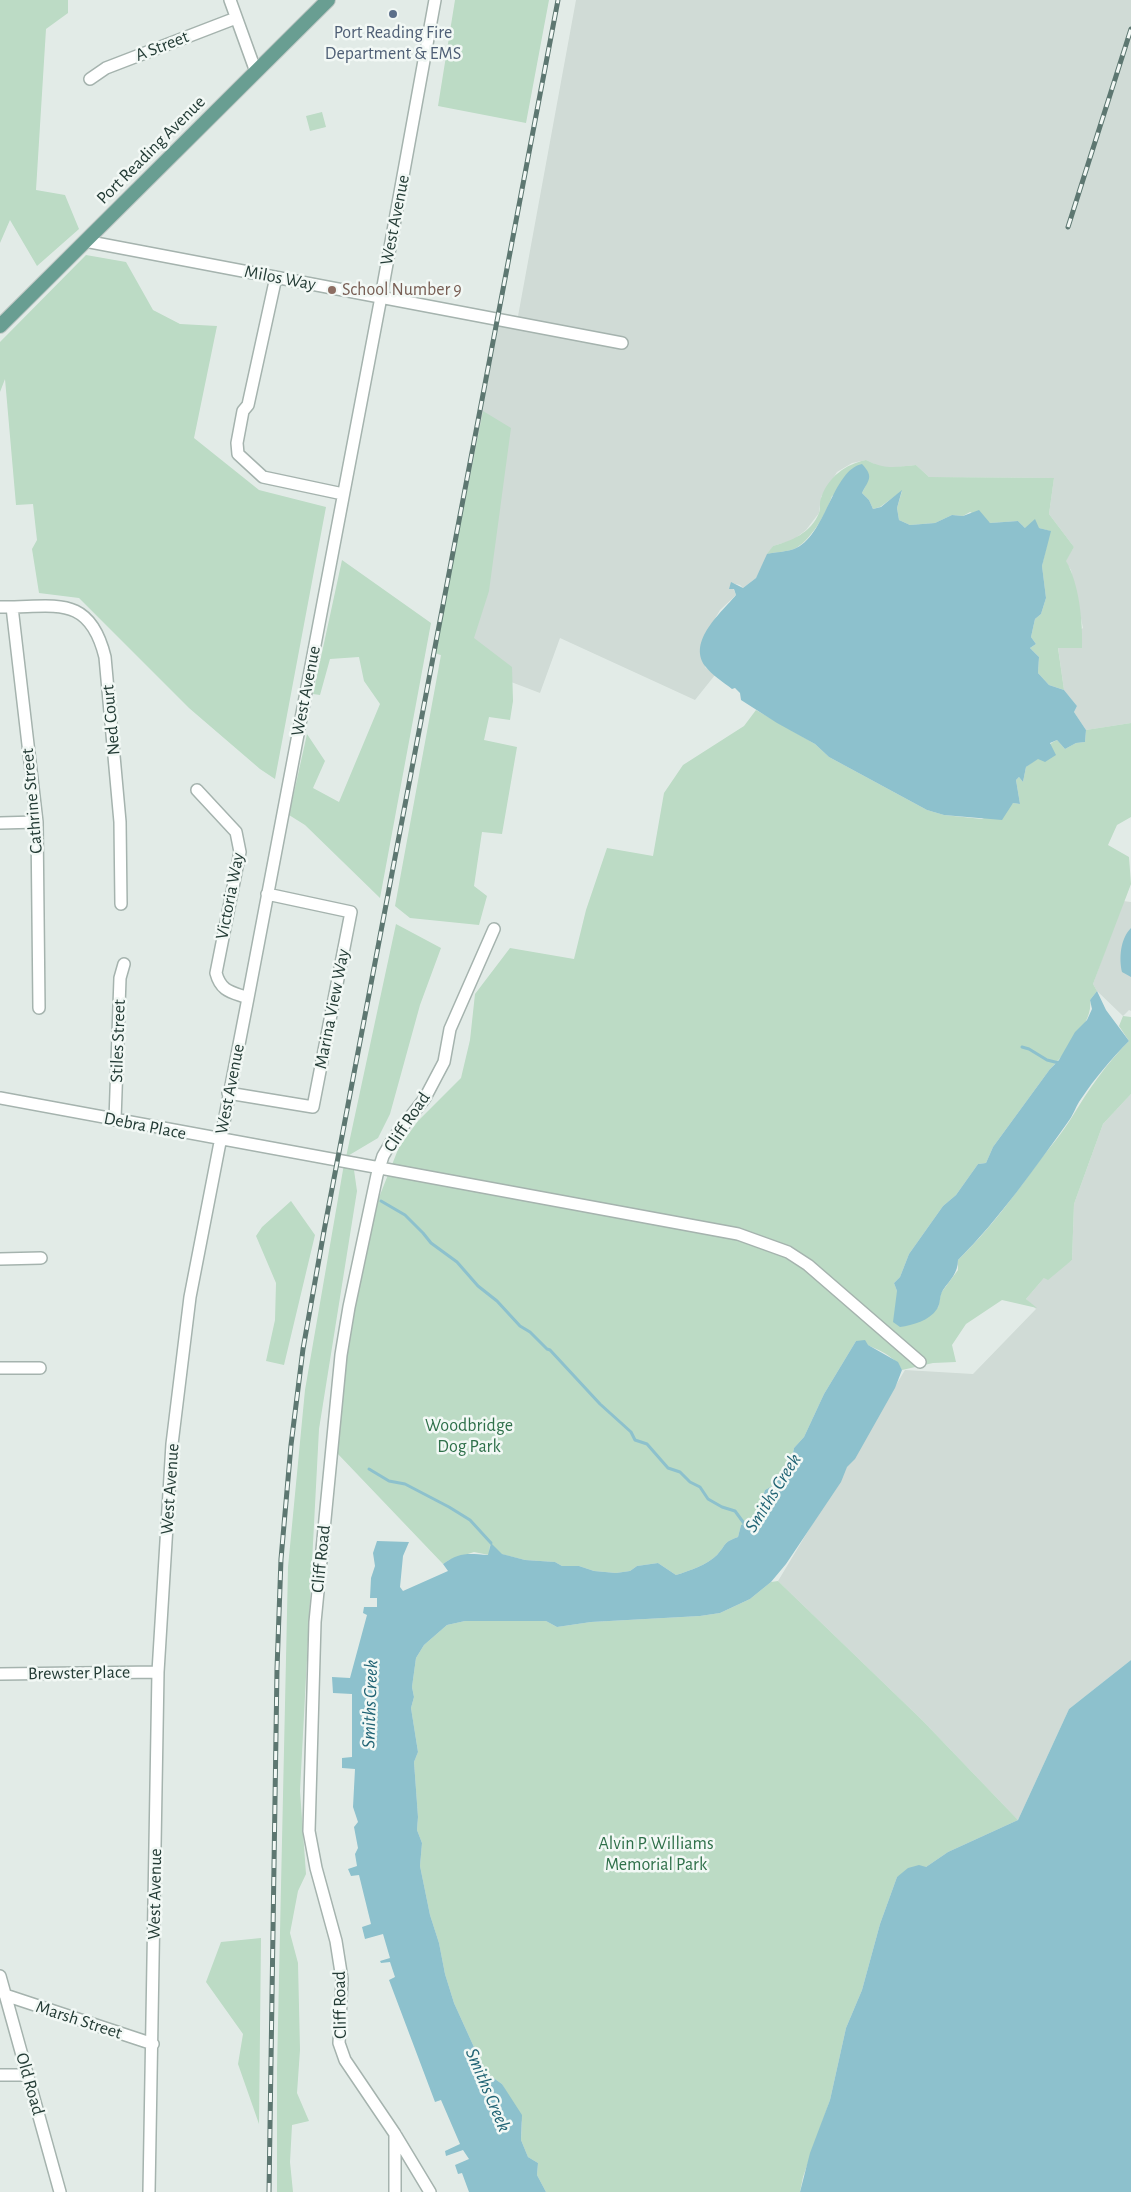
<!DOCTYPE html>
<style>
body{margin:0}
canvas{display:block;background:#e2ebe7}
</style>
<canvas width="1131" height="2192"></canvas>
<script>
const context = document.querySelector('canvas').getContext('2d');
context.lineJoin = 'round';
function fill(path, color) {
  context.fillStyle = color;
  context.fill(path, 'evenodd');
}
function trace(path, color, width, dash) {
  context.strokeStyle = color;
  context.lineWidth = width;
  context.lineCap = dash ? 'butt' : 'round';
  context.setLineDash(dash || []);
  context.stroke(path);
}
function write(font, color, halo, rows, align = 'center') {
  context.font = font + ' "Alegreya Sans",sans-serif';
  context.lineWidth = 5;
  context.setLineDash([]);
  context.textBaseline = 'middle';
  context.strokeStyle = halo;
  context.fillStyle = color;
  for (const [text, x, y, turn = 0] of rows) {
    context.save();
    context.translate(x, y);
    context.rotate((+turn || 0) * Math.PI / 180);
    context.textAlign = isNaN(turn) ? turn : align;
    if (halo) context.strokeText(text, 0, 0);
    context.fillText(text, 0, 0);
    context.restore();
  }
}
fill(new Path2D(`
 M576,0h555v723l-45,7 -12,-18 3,-6 -13,-16 -6,-43 25,-19 -12,-58 -6,-9 9,-14 -25,-33 5,-36 -125,-1 -13,-12 -27,3 -11,-2 -12,-6 -14,3 -15,9 -16,25 -2,16 -13,17 -13,10 -20,6 -17,32 -13,10 -3,-3 -9,-2 5,12 -16,15 -13,22 -2,35 10,8 -20,25 -135,-62 -20,55 -105,-40 64,-329 17,3z
 M1123,901l8,1v109l-2,-1 -6,6 -26,-25 -4,-7z
 M1131,1094v566l-62,49 -51,111 -96,-100 -144,-139 127,-211 68,4 63,-65 -10,-10 18,-21 28,-18 2,-56 29,-80z`), '#d0dbd6');
fill(new Path2D(`
 M0,0h68v13l-22,16 -10,161 29,5 14,34 -42,37 -27,-46 -10,23z
 M455,0h94l-23,123 -88,-17z
 M322,112l4,15 -16,4 -4,-15z
 M86,255l40,7 27,48 27,14 37,2 -23,112 65,52 67,17 -51,272 -15,-10 -71,-61 -110,-110 -40,-5 -7,-44 5,-9 -4,-36 -17,1 -11,-126 -5,13v-50z
 M483,411l28,17 -22,163 -15,47 38,29 1,34 -3,19 -21,-3 -5,23 33,7 -15,87 -20,-2 -8,54 13,10 -8,29 -69,-7 -15,-12 46,-251 -6,-2z
 M866,460c19,10 30,7 50,5l13,12 125,1 -5,36 25,33 -8,14c13,22 17,61 16,87h-24l6,42 -15,-5 -11,-12 1,-16 -9,-9 6,-4 -5,-7 4,-18 6,-5 5,-16 -4,-32 8,-35 -11,-3h-14l-7,-7 -28,2 -20,-11 -7,4 -11,-1 -17,8 -25,2 -11,-5 -2,-12 5,-17 -22,16 -7,2 -4,-9 -7,-7 4,-8 -34,11c-5,16 -22,46 -38,53 -8,3 -18,3 -27,5l6,-8c18,-5 38,-13 46,-33 2,-5 0,-11 2,-15 7,-21 25,-34 45,-38z
 M342,560l89,63 -51,275 -75,-73 -16,-10 18,-81 18,27 -12,27 26,14 41,-98 -16,-23 -5,-24 -29,2 -10,36 -7,-1z
 M756,710l59,34 14,13 98,53 17,5 38,4 31,-16 7,1 -4,-24 3,-3 4,5 3,-15c12,-8 19,-22 31,-27l8,9 11,-6 9,-1 1,-12 45,-7v94l-14,8 -9,20 21,12 2,27 -38,100 4,7 -7,9c4,21 -25,54 -40,69l-57,78 -7,16 -8,1 -22,31 -13,11 -34,48 -9,23 -6,6 3,8v10l41,7 3,-15 17,-23v-10c31,-30 57,-65 82,-100 11,-14 23,-28 32,-43 17,-28 34,-53 57,-76l-10,-15 4,-10 8,1v77l-28,30 -29,80 -2,56 -24,20 -4,-2 -18,21 11,9 -35,-8 -36,24 -14,21 4,17 -23,1 -31,7c-7,-15 -31,-24 -46,-29l-32,53 -20,43 -10,11 -2,10 -18,27 -9,5 -11,29 -13,6 -3,12c-16,6 -11,7 -21,18 -10,10 -28,16 -41,20l-18,-12 -21,3 -7,5 -14,2 -22,-2 -15,-5h-17l-7,-4 -30,-2 -24,-6 -11,-9 -1,10 -15,-3 -25,8 -6,4 -106,-111 7,-97 32,-151 23,-58 19,-26 43,-43 9,-38 5,-46 35,-46 64,11 12,-49 21,-62 46,8 11,-63 19,-28 61,-39z
 M396,924l45,24 -21,57 -30,109 -12,24 -32,19z
 M344,1164l10,6 3,21 -38,238 -19,362 6,83 -8,17 -8,42 8,30 2,87 -3,43 12,28 -17,4 -2,37 3,30h-16v-123l11,-502 17,-177z
 M291,1201l24,34 -31,130 -18,-4 9,-41 1,-37 -20,-47 6,-9z
 M778,1581l144,139 96,100 -70,32 -22,15 -29,10 -17,47 -18,66 -16,38 -16,72 -27,77 -3,15h-254l-9,-17 1,-12 -10,-6 -7,-17 1,-18 -20,-38 -20,-14 -4,-14 -24,-53 -9,-29 -6,-31 -9,-28 -10,-49 2,-23 -5,-13 1,-13 -4,-55 4,-10 -7,-44 3,-11 -2,-10 4,-29 8,-13 23,-20 18,-4h81l11,6 34,-5 109,-6 20,-3 30,-14 21,-17z
 M261,1938l-2,186 -21,-60 5,-30 -37,-52 15,-40z`), '#bcdbc5');
fill(new Path2D(`
 M862,464c12,13 7,15 0,29l7,7 4,9 8,-2 21,-17 -5,18 2,12 11,5 25,-2 17,-8 11,1 16,-6 11,13 28,-2 7,7 10,-9 4,9 12,3 -9,35 4,32 -5,16 -6,5 -4,18 5,7 -6,4 9,9 -1,16 11,12 15,5 13,16 -3,6 12,18 -1,12 -9,1 -11,6 -8,-9 -7,3 6,12 -11,7 -7,-3 -12,8 -3,15 -4,-5 -3,3 4,24 -7,-1 -11,17 -58,-5 -17,-5 -98,-53 -14,-13 -38,-21 -36,-23 -1,-7 -5,-5 -3,1c-9,-7 -20,-14 -27,-23 -18,-25 17,-54 31,-71l-2,-6h-5l2,-7 12,6 13,-10 11,-24c9,-2 19,-2 27,-5 32,-12 38,-79 68,-85z
 M1131,928v49l-9,-5c-3,-13 -2,-33 9,-44z
 M1097,991l9,19 23,31c-18,18 -34,37 -48,58 -5,7 -7,14 -11,20 -35,49 -70,99 -112,141 0,13 -8,20 -15,30 -4,6 -2,13 -6,19 -8,12 -24,16 -37,18l-7,-5 4,-31 -3,-8 6,-6 9,-23 34,-48 13,-11 22,-31 8,-1 7,-16 57,-78 9,-9 16,-28 12,-12 5,-11 -2,-9z
 M865,1340l3,5 30,17 4,8 -7,18 -40,71 -8,8 -6,15 -55,82 -15,18 -21,17 -30,14 -20,3 -109,6 -34,5 -11,-6h-81l-18,4 -23,20 -8,13 -4,29 2,10 -3,11 7,44 -4,10 4,55 -1,13 5,13 -2,23 10,49 9,28 6,31 9,29 24,53 4,14 20,14 20,31 -1,25 7,17 10,6 -1,12 9,17h-77l-7,-19 -4,1 -3,-9 14,-6 -6,-9 -17,6 -1,-5 15,-7 -19,-44 -6,2 -46,-122 6,-3 -5,-15 -9,1 -1,-2 10,-3 -7,-24 -18,5 -3,-12 9,-3 -12,-49 -8,1 -3,-7 9,-3 -2,-12 3,-6 -4,-21 4,-5 -5,-15 2,-38 -13,-1v-10l10,-1v-63l-19,-1 -1,-16 18,1 17,-63 -4,-2 1,-6h13v-9h-7l1,-20 4,-12 -2,-13 4,-12 32,1 -6,14 -3,31 3,4 45,-20 -5,-7c18,-13 26,-10 45,-9l3,-12 11,11 23,6 30,2 7,4h17l15,5 22,2 14,-2 7,-5 21,-3 18,12c13,-4 31,-10 41,-20 10,-11 5,-12 21,-18l3,-12 13,-6 -1,-5 4,-1 8,-23 9,-5 18,-27 2,-10 10,-11 20,-43 32,-53z
 M1131,1660v532h-331l10,-39 20,-53 16,-72 16,-38 18,-66 17,-47 11,-9 11,-3 7,2 22,-15 70,-32 51,-111z`), '#8dc1cd');
trace(new Path2D(`
 M1022,1047l7,2 18,11 12,3
 M381,1201l24,14 18,18 8,10 26,19 21,24 19,15 23,25 10,6 17,17 3,1 50,54 31,28 4,8 12,4 21,24 12,4 10,10 10,5 8,12 14,8 13,4 11,15
 M369,1469l20,12 16,3 44,23 21,13 21,23`), '#8dc1cd', 3);
const minor = new Path2D(`
 M230,0l26,72
 M90,79l16,-11 130,-50
 M85,241l537,102
 M276,277l-28,128 -5,6 -6,32 1,11 25,23 80,17
 M0,607c53,1 89,-15 105,50l15,165 1,82
 M12,607l25,215 2,186
 M197,790l39,42 4,20 -24,121c5,19 16,19 32,25
 M0,823l37,-1
 M228,1093l85,14 38,-195 -84,-18
 M0,1098l738,136 50,18 20,13 112,97
 M115,1120l5,-142 4,-14
 M0,1259l41,-1
 M0,1368h40
 M0,1674l158,-2
 M0,1976l60,216
 M5,1995l148,49
 M0,2075h28
 M149,2192l9,-520 14,-228 18,-147 58,-299 133,-701 54,-297
 M395,2192v-58
 M430,2192l-35,-58 -50,-74 -6,-17 3,-64 -6,-38 -20,-73 -7,-37 6,-209 26,-267 8,-48 28,-132 6,-19 10,-17 32,-41 19,-36 6,-33 44,-100`);
const major = new Path2D(`
 M0,326l328,-326`);
trace(minor, '#a5b3ae', 14);
trace(major, '#c1c8c6', 16);
trace(minor, '#fff', 11);
trace(major, '#699e92', 14);
const rail = new Path2D(`
 M1068,227l63,-198
 M269,2192l8,-523 4,-110 10,-114 12,-96 21,-118 234,-1231`);
trace(rail, '#5d7771', 5);
trace(rail, '#f2f8f5', 3, [9]);
for (const [x, y, r, color] of [
 [393,14,5,"#5c6f8a"],
 [332,290,5,"#8d6e63"]
]) {
  const dot = new Path2D();
  dot.arc(x, y, r, 0, 2 * Math.PI);
  context.fillStyle = color;
  context.fill(dot);
  trace(dot, '#f2f8f5', 2);
}
write('18px', '#4e5e75', '#f2f8f5', [
 ["Port Reading Fire",393,33],
 ["Department & EMS",393,54]
]);
write('18px', '#233b35', '#f2f8f5', [
 ["A Street",162,46,-21],
 ["Port Reading Avenue",151,150,-45],
 ["West Avenue",395,220,-79],
 ["Milos Way",280,278,11],
 ["West Avenue",306,691,-79],
 ["Ned Court",111,720,-95],
 ["Cathrine Street",32,801,-95],
 ["Victoria Way",230,896,-79],
 ["Marina View Way",332,1009,-79],
 ["Stiles Street",118,1041,-88],
 ["West Avenue",230,1089,-79],
 ["Cliff Road",407,1122,-56],
 ["Debra Place",145,1126,11],
 ["West Avenue",170,1489,-86],
 ["Cliff Road",321,1559,-84],
 ["Brewster Place",79,1673,-1],
 ["West Avenue",155,1894,-89],
 ["Cliff Road",340,2005,-91],
 ["Marsh Street",79,2020,18],
 ["Old Road",30,2084,74]
]);
write('18px', '#785e54', '#f2f8f5', [
 ["School Number 9",342,290]
], 'left');
write('18px', '#2f704a', '#f2f8f5', [
 ["Woodbridge",469,1426],
 ["Dog Park",469,1447],
 ["Alvin P. Williams",656,1844],
 ["Memorial Park",656,1865]
]);
write('italic 19px', '#206374', '#f2f8f5', [
 ["Smiths Creek",773,1493,-58],
 ["Smiths Creek",370,1704,-88],
 ["Smiths Creek",488,2090,67]
]);
</script>
